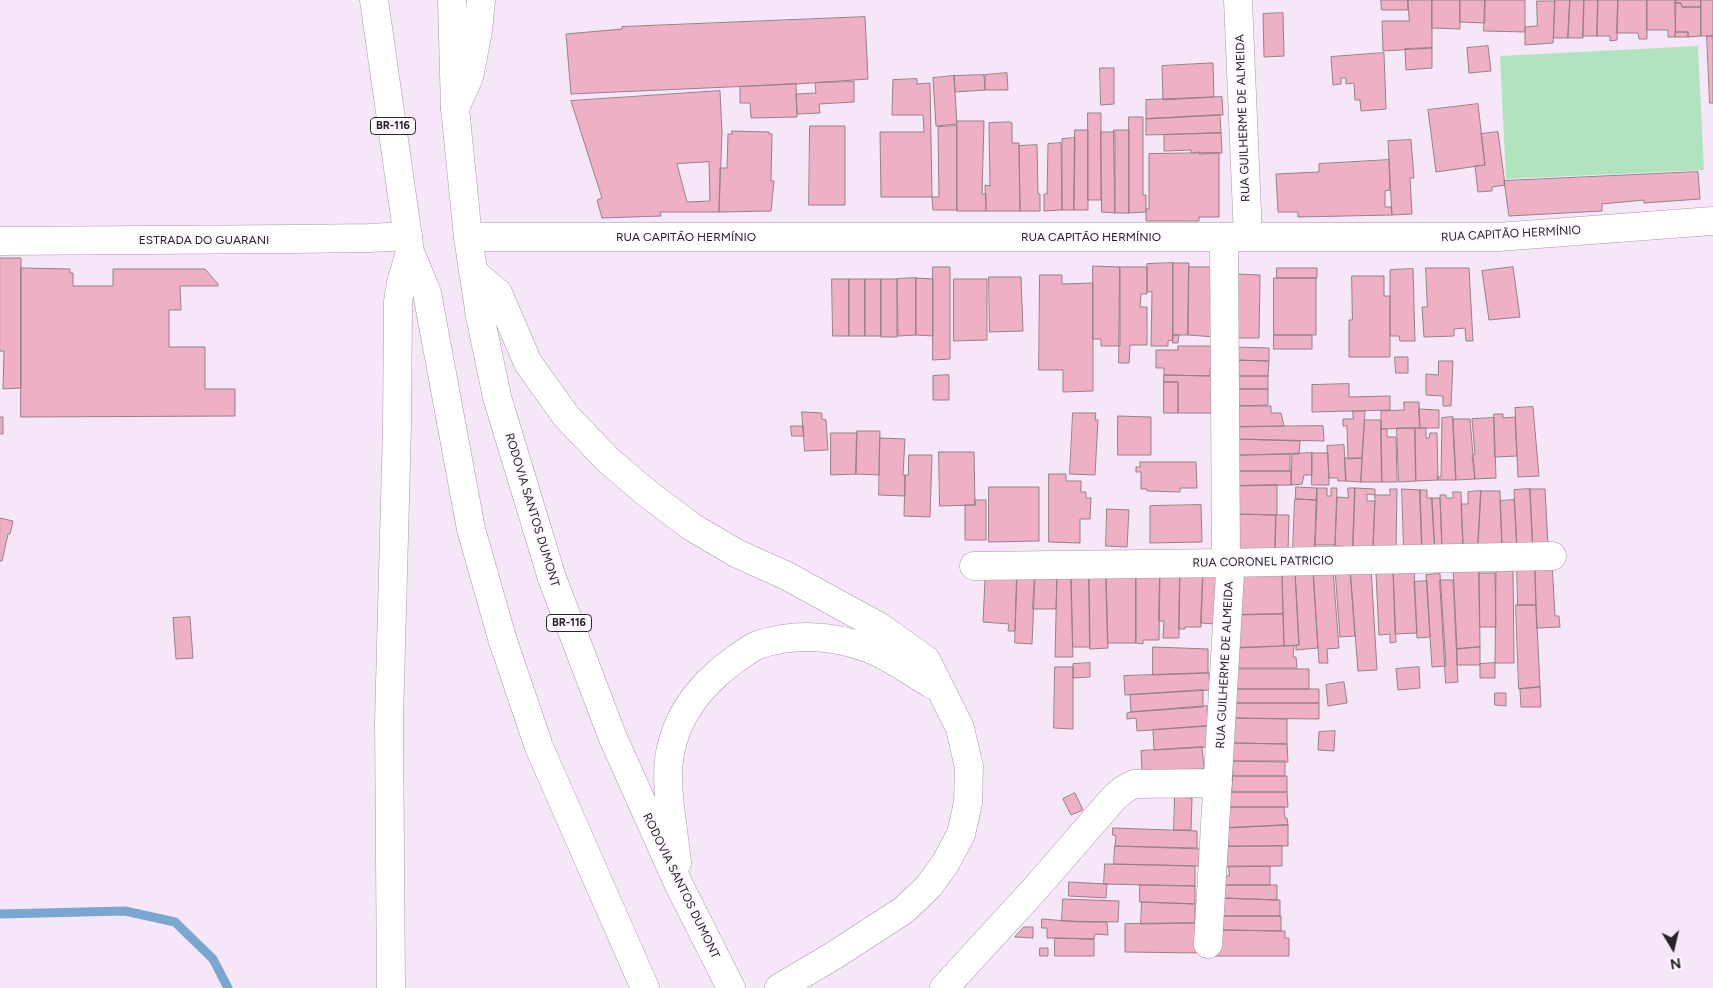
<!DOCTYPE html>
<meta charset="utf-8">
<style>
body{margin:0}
#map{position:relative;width:1713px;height:988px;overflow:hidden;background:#f6e7f8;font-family:Figtree,sans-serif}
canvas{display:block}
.north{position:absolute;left:1648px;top:923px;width:50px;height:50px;-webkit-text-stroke:4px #fef8ff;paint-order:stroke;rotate:171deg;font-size:14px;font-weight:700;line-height:20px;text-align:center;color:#282329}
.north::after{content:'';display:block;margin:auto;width:18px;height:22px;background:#282329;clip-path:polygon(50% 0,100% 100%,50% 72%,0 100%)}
</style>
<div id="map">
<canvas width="1713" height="988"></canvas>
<div class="north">N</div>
</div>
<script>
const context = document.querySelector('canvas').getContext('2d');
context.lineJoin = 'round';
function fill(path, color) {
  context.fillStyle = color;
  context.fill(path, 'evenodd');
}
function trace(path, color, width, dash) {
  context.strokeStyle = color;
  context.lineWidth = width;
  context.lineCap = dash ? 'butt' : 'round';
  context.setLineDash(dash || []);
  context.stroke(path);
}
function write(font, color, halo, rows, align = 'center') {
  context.font = font + ' Figtree,sans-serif';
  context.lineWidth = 4;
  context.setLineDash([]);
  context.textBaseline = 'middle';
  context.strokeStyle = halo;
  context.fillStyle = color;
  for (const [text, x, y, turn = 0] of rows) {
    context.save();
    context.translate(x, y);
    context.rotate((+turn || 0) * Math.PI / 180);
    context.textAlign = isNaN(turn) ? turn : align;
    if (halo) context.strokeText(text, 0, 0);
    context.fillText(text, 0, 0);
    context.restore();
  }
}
fill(new Path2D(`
 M1698,46l6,124 -198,9 -6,-123z`), '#afe4bf');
trace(new Path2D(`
 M0,914l125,-3 50,11 38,37 15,29`), '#79a7d1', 9);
const building = new Path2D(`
 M1381,0h27v10h-26z
 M1408,0h24v48l-49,3 -1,-30h27z
 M1432,0h28v29l-28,-1z
 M1460,0h25v23l-25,-1z
 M1485,0h40v32l-41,-1z
 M1555,0h15l-2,38h-14z
 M1570,0h14l-1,38h-15z
 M1584,0h14l-1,36h-14z
 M1598,0h20l-1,40 -7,1v-5h-13z
 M1618,0h29v39h-8l-1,-6h-21z
 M1647,0h29l-1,37h-7v-7h-21z
 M1676,0h25v7h-19l-1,-4h-6z
 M1701,0h12v36h-12z
 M1537,1h18l-2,42 -28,2v-18l12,-1z
 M1675,3h6l1,4h19v29l-13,1v-5h-12z
 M1283,13l1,43 -20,1 -1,-43z
 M865,17l3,62 -72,5 -225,10 -5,-60 56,-5v-2z
 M1676,32h12v5h-13z
 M1707,36h6v67h-3z
 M1488,46l3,25 -22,2 -2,-25z
 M1432,48v20l-26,2 -1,-21z
 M1384,53l2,56 -25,2 -1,-11h-5l-1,-17 -8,1v-6h-5v6l-8,1 -2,-28z
 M1210,63h3l1,34 -51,3 -1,-34z
 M1100,68h14v36l-13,1z
 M1007,73l1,17h-23v-15z
 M984,75l1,15 -30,2 -1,-16z
 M954,76l3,48 -21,2 -3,-48z
 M917,79v5l13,-1 2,114h-51l-1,-65h44l-1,-17h-31l1,-35z
 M854,82v20l-35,2 1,9 -23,1 -1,-20 20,-1 -1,-10z
 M796,84l1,33 -46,1 -1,-15h-10v-16z
 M720,91l2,41 -3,80h-59l1,4 -59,2 -5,-18 5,-2 -31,-97zM709,162l1,39 -23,1 -10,-38z
 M1222,97l1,18 -77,4v-19z
 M1478,104l7,61 -49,7 -8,-62z
 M1088,113h13v87h-13z
 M1220,115l1,18 -75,2v-16z
 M1129,117h14v78h3v17l-17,1z
 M957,121h27l-2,73h4v17h-29z
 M1010,122l2,1v20h7l1,68h-34l-1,-26 5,1 -1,-63z
 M810,126h35v79h-36z
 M957,126v84h-24l-1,-13h7l-1,-70z
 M1075,130h13v80h-14z
 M1114,130h15v83h-14z
 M732,131l37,1v2h3l-1,47h3l-3,30 -52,1 1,-44h7l1,-34h4z
 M1101,132h14v81l-13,-1z
 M1498,132l7,53 -13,2v4l-14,1 -3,-26 10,-1 -4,-31z
 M1221,133l1,20 -23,1 1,-2 -9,1v-3l-27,1v-16z
 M1075,138l-1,72h-12v-71z
 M1411,140l3,38h-4l2,36 -20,1 -4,-74z
 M1061,143l1,67 -18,1v-17h3l1,-50z
 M1037,145l1,49h2v17h-20l-1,-65z
 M1219,153v64h-20v4h-53v-12h3v-55z
 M1389,160l1,30 -5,1v16h6l1,8 -94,2v-5h-20l-2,-38 43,-2v-8z
 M1698,172l2,27 -56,4v-3l-42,4v7l-93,5 -5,-35z
 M0,258h21v130l-18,1 1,-38h-4z
 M1173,263h16l-1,72h-15z
 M1173,263v77l-5,1v5h-17l1,-54h-5v-28z
 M1093,266l27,1v79h-19v-7h-8z
 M933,267h17v92l-17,1z
 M1120,267h27v27h-6l-1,13h7v38h-17l-1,18h-10z
 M1189,267h28l-2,70 -27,-2z
 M1513,267l7,50 -31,3 -7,-49z
 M21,268l49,1v4h3v13h40v-17h92l13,15v2h-38l1,24h-12v37h36v42h30v27l-214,1z
 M1277,268h40v10h-40z
 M1426,268h43l4,73h-7l-1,-13 -11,1v7l-30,1 -2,-30h5z
 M1413,269l2,72h-15l-1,-5h-9v-66z
 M1236,274l24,1 -1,63h-23z
 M1040,275h22v9l31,-1v108l-30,1v-22h-24z
 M1352,276h32v20h6v61h-41v-37h3z
 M989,277h32l2,54 -33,1z
 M916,278v57l-18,1 -1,-57z
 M916,278l17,1v57l-17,-1z
 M1274,278h42v57h-42z
 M832,279h17v57h-16z
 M849,279h16v57h-16z
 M865,279h16v57h-16z
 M881,279h16v58h-16z
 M954,279h33v61l-33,1z
 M1173,335h6l-1,8h-5z
 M1274,335h38v14h-38z
 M1178,346h37v22h-5v8l-46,-1v-7h-8v-18h22z
 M1234,347l35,1v13l-35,-1z
 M1395,357h13v16h-12z
 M1234,360l35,1 -1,15h-34z
 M1439,361h14l-2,45h-8v-10l-17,-1v-21l12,1z
 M949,375v25h-16v-24z
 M1164,375l52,1v37h-38v-31h-14z
 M1234,376h34v13h-34z
 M1164,382h14v31h-14z
 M1349,384v13l41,-1v14l-78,2v-27z
 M1234,389h34v16l-34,1z
 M1404,402h15l1,26 -39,1v-18l23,-1z
 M1234,406h37v7h10l3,13 -50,1z
 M1533,407l6,69 -21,1 -3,-69z
 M1419,409l20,1v18h-19z
 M1353,411h12l-3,47 -14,1 -1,-33h-4v-7h10z
 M802,412l20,1v6l4,1 2,30 -23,1z
 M1073,413h23l-1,7h3l-3,55 -25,-1z
 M1494,414h9v4l12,-1 2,39 -22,1z
 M1118,416l33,1v38h-33z
 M0,417h3v17h-3z
 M1453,417l3,63h-18l-1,-3h4l1,-59z
 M1494,418l2,60 -21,1 -3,-24 3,-1 -3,-35z
 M1453,419h17l5,60 -19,1z
 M1365,420h16l1,62h-21z
 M791,426h12l1,10h-12z
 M1323,426l1,15 -90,-2v-12z
 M1397,428h18l1,53 -17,1z
 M1415,428h11v10h3l1,-5h7l1,47 -22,1z
 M1381,429h6v8h9l1,45h-15z
 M857,431h23l-1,44 -23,-1z
 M831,433h26l-1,41 -25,1z
 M880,438l25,1 -2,36h2v21l-26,-1z
 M1234,439l66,2 -1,13 -65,1z
 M1344,445l2,36h-8v-3h-9l-2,-32z
 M939,452h35l1,53 -35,1z
 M1312,453h16l1,32h-17z
 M1312,453v22h-8l-2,9 -11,1 1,-31z
 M1290,454v17h-57v-15z
 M909,455h23l-2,62 -26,-1 1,-41h3z
 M1345,458h17l-1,24 -15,-1z
 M1140,462h56l1,26h-17v4l-33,-1v-2h-6v-17h-5v-5h4z
 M1233,471h58v14l-58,1z
 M1049,474h17v7h15v11h5v6h5l-1,21h-10v24l-31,-1z
 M1277,485v30l-44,-1v-28z
 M989,487h50v54l-50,1z
 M1296,487l21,1v12l-21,-1z
 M1317,488h10v8h4v-8h6l-2,57h-20z
 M1348,488h7l-2,59 -18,-1 2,-49 11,1z
 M1355,488l20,1v6l-8,-1v7h8l-2,46h-20z
 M1390,489h7l-1,60 -23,-2 2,-52h15z
 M1402,489l18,1 2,58h-18z
 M1530,489l3,61h-16l-3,-60z
 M1530,489h15l3,57h-15z
 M1420,490h7v8h5l3,52h-13z
 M1481,491h19l2,54 -24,1z
 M1481,491l-3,55h-15l-2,-42h7v-12z
 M1453,492h8l2,54 -21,3 -2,-54h6v3h7z
 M1432,498h8l2,51 -7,1z
 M1295,499l22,1 -2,50h-22z
 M975,500h11v40h-21v-35h10z
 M1514,500l3,47h-15l-2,-46z
 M1201,505l1,37 -52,1v-37z
 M1107,509l22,1 -2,37 -21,-1z
 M1233,514l43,1 -1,38h-37z
 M1276,515h13l-1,38h-13z
 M0,518l13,3 -3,13h-2l-6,27h-2z
 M1535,563h17l3,53h4l1,11 -23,1z
 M1479,564l1,83 -23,2 -4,-84z
 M1414,567l3,66 -22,1 -2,-65z
 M1513,567l1,96h-19l1,-95z
 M1517,567h18l1,38h-18z
 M1371,568l6,102 -19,1 -8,-102z
 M1350,569l5,67 -15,1 -5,-67z
 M1393,569l3,73 -6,1v-9l-11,1 -3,-62z
 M1333,570l6,78 -12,1 1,14h-9l-6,-92z
 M1313,571l5,77 -22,2v-5h3l-4,-73z
 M1295,572l4,73 -15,1 -2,-73z
 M1071,573l2,84h-18l2,-83z
 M1071,573h18l1,74h-17z
 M1089,573h17l2,75 -18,1z
 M1106,573h30v70h-28z
 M1136,573l24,1 -1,66h-16v4l-7,-1z
 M1160,573h20l-1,65h-16l1,-17h-5z
 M1180,573l23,1 -2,53h-16v2h-6z
 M1282,573l1,41 -45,1 -2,-40z
 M1479,573h16l1,54h-16z
 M1035,574h22l-1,35h-23z
 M1203,574h22l-10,50 -14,-1z
 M1440,574l6,92 -14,1 -6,-92z
 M1017,575h18l-3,69 -17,-1z
 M1017,579l-2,52h-7l1,-7 -26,-2 2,-42z
 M1440,580h13l5,102 -12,1z
 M1427,581l3,56 -13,1 -3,-56z
 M1516,605h20l4,82 -21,2z
 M1283,614l1,32 -46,2 -4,-33z
 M190,617l3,41 -17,1 -3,-41z
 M1294,646l-1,11h3l1,11h-64v-20z
 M1153,647l55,2v24l-55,2z
 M1480,647v18h-23v-16z
 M1090,663v14l-17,1v-14z
 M1495,663v15h-15v-14z
 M1055,667h18v62l-19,-1z
 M1419,667l1,21 -22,2 -2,-21z
 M1237,669h72v20h-72z
 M1209,673l1,17 -85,5 -1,-19z
 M1344,682l3,21 -19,3 -2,-21z
 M1540,687l1,20h-20l-1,-18z
 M1234,689h85v14h-85z
 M1203,690v17l-72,5 -1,-17z
 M1495,693h11v13l-11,-1z
 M1231,703h88v16l-88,-1z
 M1207,706l1,20 -71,5 -1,-13 -9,1v-6l4,-1z
 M1231,718l56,1v25l-56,-1z
 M1208,726l2,21 -56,3 -1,-20z
 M1335,731l-1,20 -16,-1 1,-18z
 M1231,743l56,1 1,18 -58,-1z
 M1202,747l2,22 -62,2 -1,-20z
 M1233,761h52v15h-52z
 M1233,776h54v16h-55z
 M1225,792h62l1,15h-63z
 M1075,793l8,17 -12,5 -8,-16z
 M1175,797l17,1 -1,32h-17z
 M1226,807h58l1,11h2l1,7 -61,3z
 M1288,825v21h-60l-1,-18z
 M1113,828l84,3v17l-82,-2 1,-10 -3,-1z
 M1115,846l86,3v17l-87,-2z
 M1282,846v20l-60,1 2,-20z
 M1105,864l90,2v20l-91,-2z
 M1229,866h41v19h-49l1,-9h7z
 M1069,882l38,2 -1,14 -37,-2z
 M1140,885l55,1v18l-55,-2z
 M1221,885h56v15l-56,-2z
 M1221,898l59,2v16h-60z
 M1063,899l56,2 -1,21 -56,-1z
 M1142,902l53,2v19l-54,1z
 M1220,916h61v15l-61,-1z
 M1042,919l38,3h27l1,13 -13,-1 -1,5 -47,-1v-10h-5z
 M1202,923l-1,30 -76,-1v-28z
 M1024,927h9v11l-18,-1z
 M1220,930l65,1v7h4v18h-76z
 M1055,938l39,1v17h-39z
 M1040,948h8v8h-8z`);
fill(building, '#efafc4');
trace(building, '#968187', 1);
const street = new Path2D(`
 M1238,0l10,237
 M468,237h1030l215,-16
 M0,241l293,-2 76,-1 39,-2
 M974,566l252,-3 326,-7
 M1208,944l22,-371 -4,-10 -2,-326
 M944,988l91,-99 78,-90 10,-9 11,-6 84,-1`);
const secondary = new Path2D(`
 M455,108l14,-31 9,-46 3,-31`);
const highway = new Path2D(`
 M374,0l36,252 17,41 44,236 31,109 37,109 106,241
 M452,0l3,108 13,129 12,79 17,81 55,181 61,160 66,147 52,103
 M473,272l25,21 30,70 38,53 42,44 40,34 44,33 44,26 51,23 93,51 46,33 34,68 9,39 -1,36 -7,31 -16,30 -16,22 -25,24 -71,46 -54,32
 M677,863c-3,-33 -13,-77 -7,-110 6,-32 24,-59 48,-80 8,-7 30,-24 40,-28 35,-12 74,-10 109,3 23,8 45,25 66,37
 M391,988l-2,-267 8,-295 1,-124 3,-19 9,-31`);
trace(street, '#a799a9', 29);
trace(secondary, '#a799a9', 29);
trace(highway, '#a799a9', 29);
trace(street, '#fff', 28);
trace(secondary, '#fff', 28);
trace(highway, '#fff', 28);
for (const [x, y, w] of [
 [393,126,45],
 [569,623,45]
]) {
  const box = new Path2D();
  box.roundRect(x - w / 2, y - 8.5, w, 17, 4);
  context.fillStyle = '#fef8ff';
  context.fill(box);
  trace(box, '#282329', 1);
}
write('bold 11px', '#282329', null, [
 ["BR-116",393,126],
 ["BR-116",569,623]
]);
write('12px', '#282329', '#fef8ff', [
 ["RUA GUILHERME DE ALMEIDA",1243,118,-92],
 ["RUA CAPITÃO HERMÍNIO",1511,234,-3],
 ["RUA CAPITÃO HERMÍNIO",686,237],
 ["RUA CAPITÃO HERMÍNIO",1091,237],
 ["ESTRADA DO GUARANI",204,240],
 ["RODOVIA SANTOS DUMONT",532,510,73],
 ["RUA CORONEL PATRICIO",1263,562,-1],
 ["RUA GUILHERME DE ALMEIDA",1225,665,-87],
 ["RODOVIA SANTOS DUMONT",681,886,64]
]);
</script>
